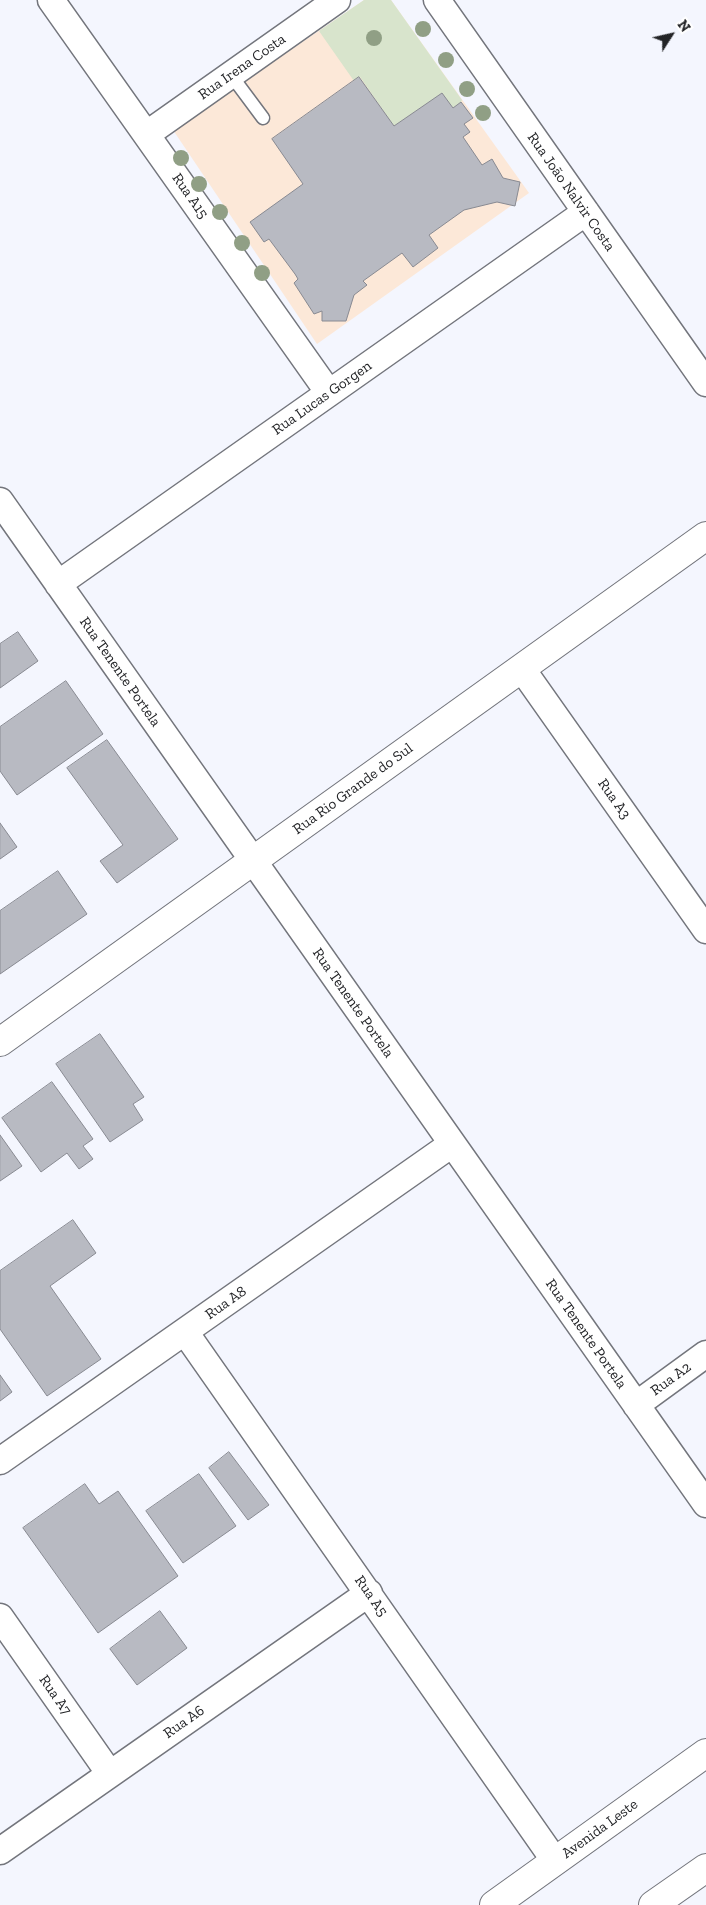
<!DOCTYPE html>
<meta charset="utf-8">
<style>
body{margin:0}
#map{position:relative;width:706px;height:1905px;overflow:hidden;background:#f4f6fe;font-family:"Zilla Slab",serif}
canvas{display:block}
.north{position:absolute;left:646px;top:10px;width:50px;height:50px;-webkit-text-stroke:4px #fff;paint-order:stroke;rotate:55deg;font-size:14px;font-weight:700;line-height:20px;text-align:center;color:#232427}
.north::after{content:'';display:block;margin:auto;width:18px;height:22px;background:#232427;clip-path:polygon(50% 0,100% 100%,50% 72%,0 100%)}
</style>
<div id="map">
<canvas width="706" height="1905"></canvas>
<div class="north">N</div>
</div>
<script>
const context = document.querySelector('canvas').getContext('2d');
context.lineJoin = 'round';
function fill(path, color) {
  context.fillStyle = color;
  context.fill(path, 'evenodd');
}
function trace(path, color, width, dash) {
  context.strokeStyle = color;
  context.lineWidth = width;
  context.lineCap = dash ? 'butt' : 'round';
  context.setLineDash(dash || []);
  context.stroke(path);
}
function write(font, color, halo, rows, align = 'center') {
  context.font = font + ' "Zilla Slab",serif';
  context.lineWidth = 4;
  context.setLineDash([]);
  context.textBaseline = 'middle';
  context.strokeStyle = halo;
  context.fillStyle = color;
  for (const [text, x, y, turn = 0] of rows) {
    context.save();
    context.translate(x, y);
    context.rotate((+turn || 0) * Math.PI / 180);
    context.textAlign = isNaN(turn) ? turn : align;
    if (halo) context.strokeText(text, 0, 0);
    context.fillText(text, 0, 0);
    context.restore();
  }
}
fill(new Path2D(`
 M364,0h27l138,193 -212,151 -144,-214z`), '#fce8d8');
fill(new Path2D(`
 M364,0h27l71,100 -1,2 -8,6 -11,-15 -48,33 -34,-49 -6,4 -35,-50z`), '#d8e4cc');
const building = new Path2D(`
 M359,77l35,49 48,-33 11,15 8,-6 12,16 -9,6 6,8 -7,5 19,28 10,-6 11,19 17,4 -5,24 -18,-4 -33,8 -35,25 9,13 -25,19 -11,-14 -39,28 4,4 -13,10 -8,26h-24v-10l-8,3 -20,-31 4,-4 -3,-5 -26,-35 -5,3 -14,-20 53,-38 -31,-45z
 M18,632l20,29 -38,27v-44z
 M66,681l37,53 -86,61 -17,-24v-44z
 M107,740l71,99 -61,44 -17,-22 23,-16 -56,-77z
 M0,823l17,24 -17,12z
 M58,871l29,43 -87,60v-63z
 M100,1034l44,63 -11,7 10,16 -33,22 -54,-78z
 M52,1082l41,57 -10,7 10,13 -14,10 -12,-16 -26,19 -39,-54z
 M0,1135l22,31 -22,15z
 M73,1220l23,33 -46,33 51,73 -54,37 -47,-67v-58z
 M0,1375l12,17 -12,9z
 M229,1452l40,53 -21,15 -39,-52z
 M199,1474l37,52 -53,37 -37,-52z
 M85,1484l14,20 19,-13 60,85 -80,57 -75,-105z
 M160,1611l27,37 -50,37 -27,-36z`);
fill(building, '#b8bac2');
trace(building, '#888a92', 1);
const service = new Path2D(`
 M231,75l32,43`);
const minor = new Path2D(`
 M51,0l278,393
 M437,0l269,383
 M147,134l190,-134
 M0,501l706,1003
 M58,584l528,-372
 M522,669l184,261
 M185,1332l370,529
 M636,1405l70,-51
 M0,1461l452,-317
 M0,1617l110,157
 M0,1851l369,-258`);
const tertiary = new Path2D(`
 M0,1042l706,-506
 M494,1905l212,-152
 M653,1905l53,-37`);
trace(service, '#73757c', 15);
trace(minor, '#73757c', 29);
trace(tertiary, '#73757c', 30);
trace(service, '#fff', 12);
trace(minor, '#fff', 26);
trace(tertiary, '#fff', 28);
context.fillStyle = '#909f85';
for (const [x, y] of [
 [423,29],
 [374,38],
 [446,60],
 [467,89],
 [483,113],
 [181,158],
 [199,184],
 [220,212],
 [242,243],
 [262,273]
]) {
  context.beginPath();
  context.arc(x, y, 8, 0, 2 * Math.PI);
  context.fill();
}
write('15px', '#232427', '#fff', [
 ["Rua Irena Costa",242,67,-35],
 ["Rua João Nalvir Costa",571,192,55],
 ["Rua A15",190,196,55],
 ["Rua Lucas Gorgen",322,398,-35],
 ["Rua Tenente Portela",120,672,55],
 ["Rua Rio Grande do Sul",353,789,-36],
 ["Rua A3",614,799,55],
 ["Rua Tenente Portela",353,1003,55],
 ["Rua A8",226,1303,-35],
 ["Rua Tenente Portela",586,1334,55],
 ["Rua A2",671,1379,-36],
 ["Rua A5",371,1596,55],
 ["Rua A7",55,1695,55],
 ["Rua A6",184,1722,-35],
 ["Avenida Leste",600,1829,-36]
]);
</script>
